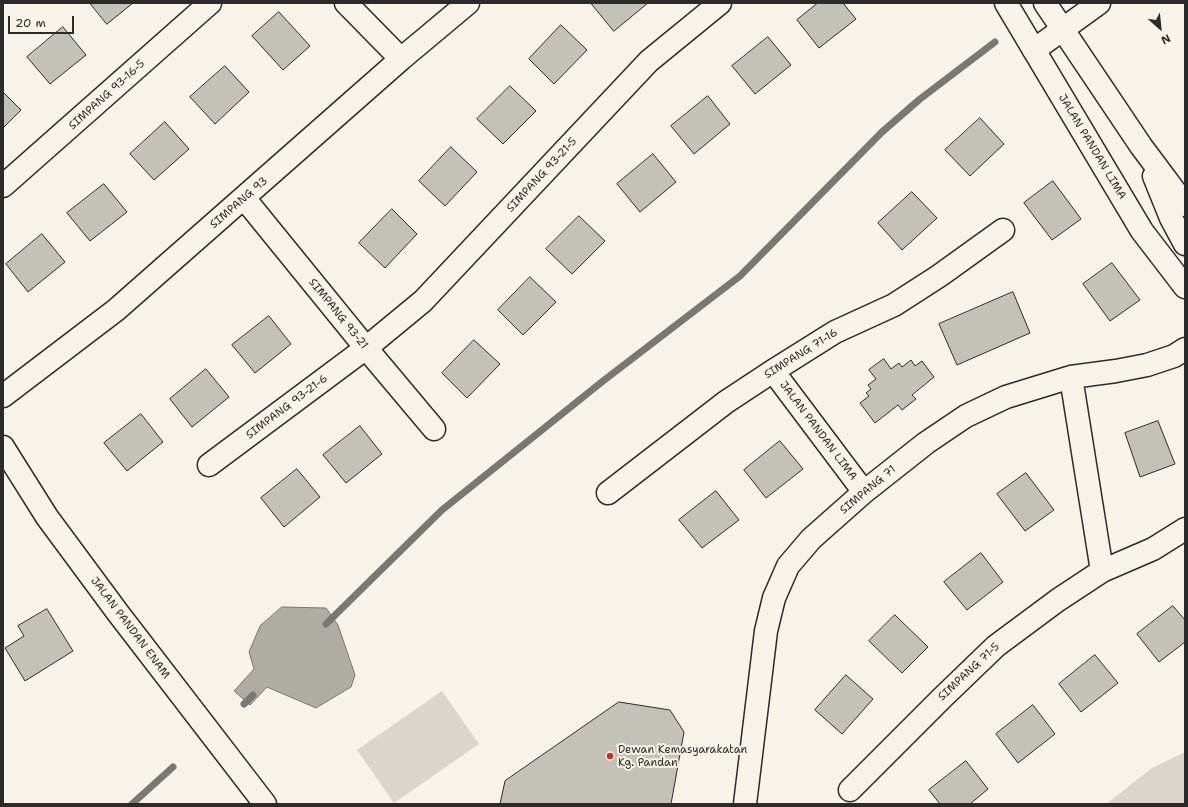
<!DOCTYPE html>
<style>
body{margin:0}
#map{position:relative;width:1188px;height:807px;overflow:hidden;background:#f7f3e8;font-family:"Shantell Sans",sans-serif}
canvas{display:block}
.frame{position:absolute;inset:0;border:4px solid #2b2b2b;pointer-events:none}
.north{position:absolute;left:1140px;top:8px;width:40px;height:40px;-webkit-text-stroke:3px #f7f3e8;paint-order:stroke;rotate:153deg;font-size:11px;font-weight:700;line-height:16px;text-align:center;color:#2b2b2b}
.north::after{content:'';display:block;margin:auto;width:14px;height:18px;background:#2b2b2b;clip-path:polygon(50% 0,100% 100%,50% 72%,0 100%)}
.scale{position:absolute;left:8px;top:16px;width:66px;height:18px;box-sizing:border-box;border:2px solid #2b2b2b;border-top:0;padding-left:5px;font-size:12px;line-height:14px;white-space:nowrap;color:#2b2b2b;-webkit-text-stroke:3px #f7f3e8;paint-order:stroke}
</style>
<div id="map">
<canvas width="1188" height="807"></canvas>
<div class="frame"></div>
<div class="north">N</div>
<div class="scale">20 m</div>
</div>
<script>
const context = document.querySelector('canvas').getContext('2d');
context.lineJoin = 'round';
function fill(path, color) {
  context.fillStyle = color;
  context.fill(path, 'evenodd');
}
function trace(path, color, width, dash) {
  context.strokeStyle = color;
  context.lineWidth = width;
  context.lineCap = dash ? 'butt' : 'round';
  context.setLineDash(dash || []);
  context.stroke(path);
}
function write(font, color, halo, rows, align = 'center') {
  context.font = font + ' "Shantell Sans",sans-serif';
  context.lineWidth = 4;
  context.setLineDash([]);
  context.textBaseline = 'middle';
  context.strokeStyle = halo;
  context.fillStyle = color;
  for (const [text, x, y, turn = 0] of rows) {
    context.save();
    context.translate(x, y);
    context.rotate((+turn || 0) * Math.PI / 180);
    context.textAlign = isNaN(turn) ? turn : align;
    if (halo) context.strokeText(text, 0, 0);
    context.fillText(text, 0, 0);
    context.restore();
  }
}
fill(new Path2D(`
 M442,691l37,53 -85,59 -37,-53z
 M1185,752v52h-79l46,-36z`), '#dad6cc');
const water = new Path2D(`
 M282,607l44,1 12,17 17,50 -4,12 -35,21 -49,-21 -17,18 -16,-14 20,-22 -5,-17 11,-26z`);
fill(water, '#afaca4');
trace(water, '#7a7874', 1);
trace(new Path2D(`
 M326,624l116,-114 161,-129 137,-105 142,-144 38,-33 75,-57
 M244,704l9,-9
 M132,804l41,-37`), '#7a7874', 7);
const building = new Path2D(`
 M90,3h43l-26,21z
 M591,3h57l-34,28z
 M818,3h25l13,16 -37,29 -22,-28z
 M279,12l31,34 -27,24 -31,-34z
 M561,25l26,25 -33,34 -25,-25z
 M63,27l23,28 -36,29 -23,-27z
 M768,37l23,28 -36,29 -23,-28z
 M225,66l24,26 -34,32 -25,-27z
 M510,86l26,25 -33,33 -26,-25z
 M3,92l18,18 -18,18z
 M708,96l22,28 -36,30 -23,-28z
 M980,118l24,26 -34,32 -25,-26z
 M165,122l24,27 -35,31 -24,-26z
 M451,147l26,25 -32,34 -26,-25z
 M653,154l23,28 -36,30 -23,-28z
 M1053,181l28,38 -29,21 -28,-37z
 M104,184l23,28 -37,29 -23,-28z
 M912,192l25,26 -35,32 -24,-27z
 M392,209l25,25 -32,34 -26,-25z
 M579,216l26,25 -33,33 -26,-25z
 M42,234l23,28 -37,30 -22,-28z
 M1112,263l28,37 -30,21 -27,-37z
 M530,277l26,25 -33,33 -25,-25z
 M1013,292l17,41 -73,32 -18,-41z
 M269,316l22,28 -36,29 -23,-28z
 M474,340l26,24 -33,34 -25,-25z
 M884,359l7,10 8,-6 3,4 9,-7 4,6 7,-5 12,16 -22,18 4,4 -14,11 -4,-5 -23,18 -15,-20 9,-7 -3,-3 5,-4 -3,-4 8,-6 -7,-9z
 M206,369l23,28 -37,30 -22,-28z
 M141,414l22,28 -36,29 -23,-28z
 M1158,421l17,43 -35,13 -15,-44z
 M360,426l22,28 -36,29 -23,-28z
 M780,441l23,28 -37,29 -22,-28z
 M297,469l23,28 -36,30 -23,-29z
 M1026,473l28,37 -29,21 -28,-37z
 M716,491l23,29 -37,28 -23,-28z
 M981,553l22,29 -36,28 -23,-28z
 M1173,606l12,14v22l-26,20 -22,-28z
 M47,609l26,42 -48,30 -20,-33 19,-12 -6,-10z
 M895,615l33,32 -26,26 -33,-32z
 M1095,655l23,28 -37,29 -22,-28z
 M846,675l27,24 -31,35 -27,-24z
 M619,702l51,8 14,22 -13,72h-171l5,-23z
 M1033,705l22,29 -37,29 -22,-29z
 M966,761l22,28 -18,15h-30l-11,-14z`);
fill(building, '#c4c1b9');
trace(building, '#2b2b2b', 1);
const minor = new Path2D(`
 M346,3l55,56
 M1034,50l65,-47
 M3,186l207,-183
 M244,198l122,150 68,81
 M773,371l91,121
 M1071,377l31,194
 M3,396l113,-86 285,-251 67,-56
 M3,447l44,70 71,96 147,191
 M209,465l157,-117 57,-47 226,-240 71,-58
 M608,493l118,-91 47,-31 62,-39 59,-27 45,-29 64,-46
 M850,790l92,-92 54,-52 62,-46 44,-29 51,-22 32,-20
 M745,804l21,-173 8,-33 14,-32 23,-27 53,-47 62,-49 40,-27 40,-19 65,-20 45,-6 31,-6 27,-9 11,-7`);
const secondary = new Path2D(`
 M1006,3l136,228 43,56
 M1045,3l96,143 44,59
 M1154,176l17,42 14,26`);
trace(minor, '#2b2b2b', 25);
trace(secondary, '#2b2b2b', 25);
trace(minor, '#f7f3e8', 22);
trace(secondary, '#f7f3e8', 22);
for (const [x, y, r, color] of [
 [610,756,4,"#c8321e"]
]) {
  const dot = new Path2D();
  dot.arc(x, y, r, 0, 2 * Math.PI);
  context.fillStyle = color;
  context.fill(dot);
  trace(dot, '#f7f3e8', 1.5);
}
write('11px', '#2b2b2b', '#f7f3e8', [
 ["SIMPANG 93-16-5",107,95,-42],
 ["JALAN PANDAN LIMA",1092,147,59],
 ["SIMPANG 93-21-5",542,175,-47],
 ["SIMPANG 93",239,203,-41],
 ["SIMPANG 93-21",338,314,51],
 ["SIMPANG 71-16",801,354,-32],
 ["SIMPANG 93-21-6",287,407,-37],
 ["JALAN PANDAN LIMA",818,431,53],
 ["SIMPANG 71",868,490,-40],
 ["JALAN PANDAN ENAM",130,628,53],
 ["SIMPANG 71-5",969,672,-43]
]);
write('11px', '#2b2b2b', '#f7f3e8', [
 ["Dewan Kemasyarakatan",618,750],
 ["Kg. Pandan",618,763]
], 'left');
</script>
